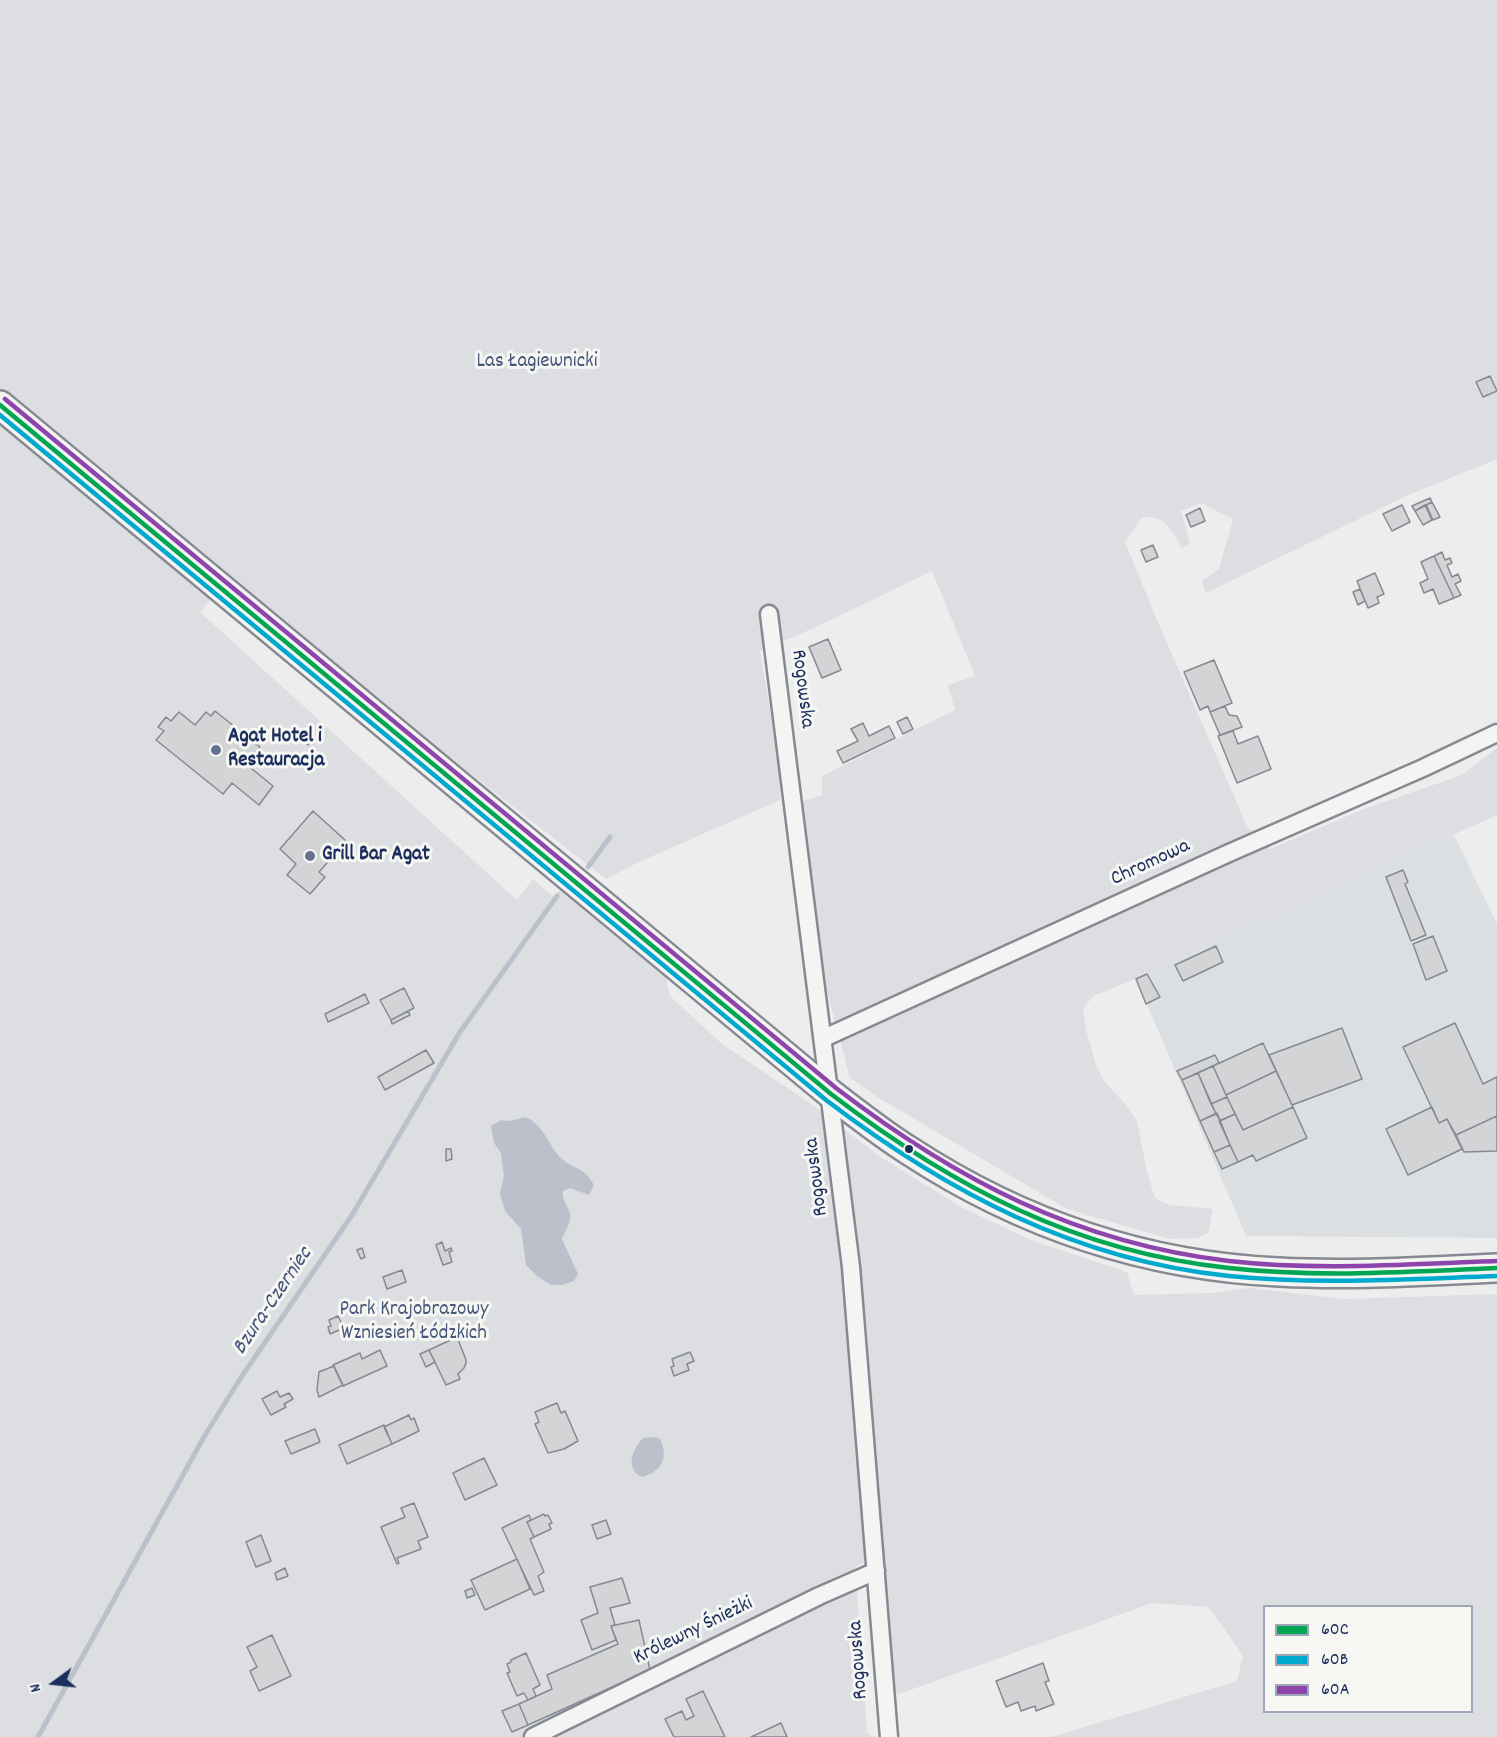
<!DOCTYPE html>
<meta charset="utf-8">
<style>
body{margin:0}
#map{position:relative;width:1497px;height:1737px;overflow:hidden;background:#ededed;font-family:Dekko,sans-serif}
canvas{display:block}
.legend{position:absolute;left:1263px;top:1605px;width:210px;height:108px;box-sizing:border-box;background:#f6f6f2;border:2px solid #9ea6b7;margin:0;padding:8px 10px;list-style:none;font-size:18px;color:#1b2f5e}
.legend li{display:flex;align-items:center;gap:12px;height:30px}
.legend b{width:30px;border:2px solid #9ea6b7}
.north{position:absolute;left:24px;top:1653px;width:60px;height:60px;-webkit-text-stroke:4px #f6f6f2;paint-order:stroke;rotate:255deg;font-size:16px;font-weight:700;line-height:24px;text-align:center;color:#1b2f5e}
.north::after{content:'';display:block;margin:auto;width:21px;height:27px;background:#1b2f5e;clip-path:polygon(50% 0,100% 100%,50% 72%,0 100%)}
</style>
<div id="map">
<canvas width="1497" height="1737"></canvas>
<ul class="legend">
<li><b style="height:8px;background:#00a651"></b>60C</li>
<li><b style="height:8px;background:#00a9ce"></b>60B</li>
<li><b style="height:8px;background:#8e44ad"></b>60A</li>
</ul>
<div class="north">N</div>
</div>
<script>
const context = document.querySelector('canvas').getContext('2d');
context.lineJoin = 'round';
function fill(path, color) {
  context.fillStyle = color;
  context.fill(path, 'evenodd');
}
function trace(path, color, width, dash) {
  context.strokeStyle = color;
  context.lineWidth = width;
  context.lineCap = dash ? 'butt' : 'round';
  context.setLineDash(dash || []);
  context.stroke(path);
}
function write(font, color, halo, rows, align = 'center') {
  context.font = font + ' Dekko,sans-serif';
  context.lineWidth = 6;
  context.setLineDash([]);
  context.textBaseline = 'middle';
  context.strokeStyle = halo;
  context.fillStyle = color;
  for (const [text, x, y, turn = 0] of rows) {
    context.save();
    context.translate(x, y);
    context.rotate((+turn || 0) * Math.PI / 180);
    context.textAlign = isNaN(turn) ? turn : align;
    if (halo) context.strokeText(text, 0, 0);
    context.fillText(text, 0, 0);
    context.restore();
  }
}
fill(new Path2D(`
 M1454,835l43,89v314l-251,-2 -110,-257z`), '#dcdfe1');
fill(new Path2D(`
 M0,0h1497v459l-89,36 -202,98 -4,-12 17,-12 14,-50 -32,-16 -20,8 9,32 -8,5c-11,-18 -16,-33 -40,-31l-17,25 32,78 90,206 23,23 94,-40 98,-34 35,-27v67l-350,159 -54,22 -10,13 3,21 11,38 8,14 21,23 11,16 10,51 8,26 14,7 44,4 -5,24 -11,5 -27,1 -103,-30 -188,-111 -29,-20 -22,-83 -28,-193 22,-7v-19l133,-66 -7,-25 27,-9 -43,-105 -116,56 -56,24 18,107 2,42 -141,62 -33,17 -381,-297 -25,30 317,288 16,-21 21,18 6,-7 106,88 4,18 52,48 85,57 75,57 81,50 70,33 94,31 7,23 78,-2 37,-5 95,11 153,-5v443h-446l186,-56 6,-25 -34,-49 -57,-4 -250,90 -7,1 -12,-142 -28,15 12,166 3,1 1,3h-871zM1264,1606h208v106h-208z`), '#dcdee1');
fill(new Path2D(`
 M525,1117c19,7 23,29 37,42 13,11 20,6 32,26l-5,10 -19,-7 -7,3c-2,11 10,19 7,29 -1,6 -6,13 -8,19l16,35 -4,7 -12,4h-11l-14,-9 -11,-11 -5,-36 -16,-18 -5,-17 4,-19 -2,-13 -1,-9 -7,-10 -3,-17 10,-6 9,1z
 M643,1438l13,-1 4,2c9,19 2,32 -18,38 -18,-8 -9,-29 1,-39z`), '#bbc0cb');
trace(new Path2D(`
 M588,867l22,-30
 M38,1737l167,-302 35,-56 112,-164 108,-183 97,-136`), '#bbc0cb', 5);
const building = new Path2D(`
 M1490,376l7,15 -14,6 -7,-15z
 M1430,498l2,4 -17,9 -3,-5z
 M1432,502l8,15 -7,3 -7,-15z
 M1402,505l8,17 -18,9 -9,-17z
 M1425,505l7,15 -9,5 -8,-14z
 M1200,508l5,13 -14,6 -5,-12z
 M1153,545l5,12 -12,5 -5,-12z
 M1442,552l3,8 5,-2 2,5 -5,2 5,12 6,-3 3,7 -6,3 6,11 -7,3 -20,-42z
 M1434,556l20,42 -15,6 -6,-15 -9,4 -4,-10 8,-4 -7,-17z
 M1375,573l9,21 -7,3 2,6 -11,5 -11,-27z
 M1360,589l5,12 -7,4 -5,-13z
 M828,639l13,31 -19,8 -13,-31z
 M1214,660l18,43 -22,9 -2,-6 -8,4 -16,-38z
 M1225,706l4,9 8,1 5,11 -22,8 -10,-23z
 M215,711l45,36 -14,17 27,22 -14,19 -27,-22 -9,11 -67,-54 8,-9 -6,-4 8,-10 5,4 8,-9 16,13 11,-13 5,4z
 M907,717l6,12 -10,5 -6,-12z
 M863,723l6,13 20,-10 6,12 -52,25 -6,-12 21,-10 -7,-12z
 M307,730l7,7 -6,8 -8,-7z
 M1233,731l5,13 20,-8 13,33 -34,14 -19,-47z
 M313,811l33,30 -27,31 6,5 -15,17 -23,-19 9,-11 -16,-15z
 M1403,870l5,12 -3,2 21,51 -15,6 -25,-64z
 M1433,936l14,35 -21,9 -13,-36z
 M1216,946l7,16 -40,19 -8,-16z
 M1147,974l13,23 -14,7 -10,-25z
 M404,988l10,20 -23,12 -11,-20z
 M365,994l4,9 -41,19 -3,-8z
 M408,1011l2,4 -18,9 -1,-4z
 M1455,1023l28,61 14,-7v39l-41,19 -9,-16 -8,4 -36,-76z
 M1342,1028l20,51 -70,26 -23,-50z
 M1263,1043l13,28 -50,24 -13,-29z
 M426,1050l8,13 -49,27 -7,-13z
 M1215,1055l4,8 -37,17 -5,-9z
 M1213,1066l14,31 -16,7 -13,-31z
 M1276,1071l17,36 -50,23 -17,-35z
 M1198,1073l18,41 -16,7 -18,-41z
 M1227,1097l8,17 -15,7 -9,-17z
 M1293,1107l14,31 -51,23 -3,-6 -15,7 -19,-41 16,-7 8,16z
 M1432,1107l7,16 8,-4 15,30 -54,26 -22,-46z
 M1217,1113l13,32 -16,7 -14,-31z
 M1497,1116v35l-33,1 -8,-17z
 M1230,1145l8,17 -16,7 -8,-17z
 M446,1149h5l1,10 -6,2z
 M442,1242l3,9 6,-3 1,3 -3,1 3,10 -9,3 -7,-20z
 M362,1248l3,9 -4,2 -4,-9z
 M402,1270l4,12 -19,7 -4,-12z
 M338,1316l6,12 -14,6 -2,-7 3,-1 -2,-6z
 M457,1337l9,23v3l-2,5 -6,6 2,5 -14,6 -17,-35z
 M380,1350l7,16 -44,20 -10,-21 27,-12 2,6z
 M429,1350l6,12 -9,5 -6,-13z
 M690,1352l4,9 -7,3 2,6 -15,6 -3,-9 3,-1 -2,-7z
 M334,1366l9,19 -24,12 -2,-7 2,-18z
 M277,1391l3,6 9,-4 4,6 -9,5 2,3 -15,8 -9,-16z
 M557,1403l4,10 4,-2 13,30 -14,8 -16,4 -13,-29 4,-2 -4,-10z
 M409,1415l2,5 3,-2 5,13 -27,13 -8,-17z
 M384,1425l8,19 -45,20 -8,-19z
 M315,1429l5,13 -29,12 -6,-13z
 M484,1458l13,27 -32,15 -12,-27z
 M414,1503l14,34 -10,4 3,8 -24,9 2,5 -2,1 -16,-37 24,-10 -4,-9z
 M544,1514l1,2 3,-1 4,8 -3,1 2,5 -17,8 -7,-15z
 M529,1515l2,5 -4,2 7,15 -4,2 14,33 -6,4 6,15 -10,4 -32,-67z
 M606,1520l5,14 -14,5 -5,-14z
 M261,1535l10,26 -15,6 -10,-25z
 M517,1559l13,30 -45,21 -14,-30z
 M285,1568l3,8 -11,4 -2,-7z
 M622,1578l8,25 -20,5 5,17 -4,1 5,14 -24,10 -11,-30 17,-7 -8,-26z
 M472,1588l3,7 -8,3 -2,-7z
 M639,1620l11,50 -122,55 -9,-21 33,-15 -5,-14 71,-31 -7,-18z
 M272,1635l19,41 -32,15 -9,-20 7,-4 -10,-20z
 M526,1653l14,32 -7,4 3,7 -8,4 -4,-7 -7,3 -10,-23 3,-1 -3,-8 4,-2v-2z
 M1043,1663l6,18 -4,1 9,22 -18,7 -1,-5 -14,5 -3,-9 -12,5 -10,-26z
 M703,1691l22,46h-51l-9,-18 17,-8 4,9 8,-4 -8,-17z
 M519,1704l9,21 -16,7 -10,-21z
 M781,1723l6,14h-36z`);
fill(building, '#d3d4d6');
trace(building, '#868992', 1.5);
const street = new Path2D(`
 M769,614l82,653 38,470
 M824,1038l405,-185 194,-85 74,-35
 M533,1737l286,-141 57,-25`);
const primary = new Path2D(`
 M0,405l831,689c25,19 50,39 77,56 113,74 235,116 371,122 72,4 146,-1 218,-4`);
trace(street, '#868992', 21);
trace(primary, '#868992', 32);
trace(street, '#f4f4f2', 16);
trace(primary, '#f4f4f2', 27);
trace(new Path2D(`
 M0,405l831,689c120,92 245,158 398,174 89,10 179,4 268,0`), '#00a651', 4.5);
trace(new Path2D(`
 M0,415l826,685c121,92 249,160 403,176 89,9 179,3 268,0`), '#00a9ce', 4.5);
trace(new Path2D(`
 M5,399l831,689c120,92 241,155 393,173 89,10 179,3 268,0`), '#8e44ad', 4.5);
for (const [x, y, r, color] of [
 [216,750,6,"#647290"],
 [310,856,6,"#647290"],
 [909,1149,5,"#1b2f5e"]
]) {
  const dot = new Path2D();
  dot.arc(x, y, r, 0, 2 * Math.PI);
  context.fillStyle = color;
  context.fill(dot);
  trace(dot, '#f6f6f2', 2);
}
write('21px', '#48587c', '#f6f6f2', [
 ["Las Łagiewnicki",537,363],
 ["Park Krajobrazowy",414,1311],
 ["Wzniesień Łódzkich",414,1335]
]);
write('21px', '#1b2f5e', '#f6f6f2', [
 ["Rogowska",801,689,83],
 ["Chromowa",1151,864,-25],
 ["Rogowska",818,1177,-97],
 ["Królewny Śnieżki",694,1632,-26],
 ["Rogowska",860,1660,-94]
]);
write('bold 21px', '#1b2f5e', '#f6f6f2', [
 ["Agat Hotel i",228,738],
 ["Restauracja",228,762],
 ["Grill Bar Agat",322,856]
], 'left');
write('italic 22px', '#44547a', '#f6f6f2', [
 ["Bzura-Czerniec",274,1302,-56]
]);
</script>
